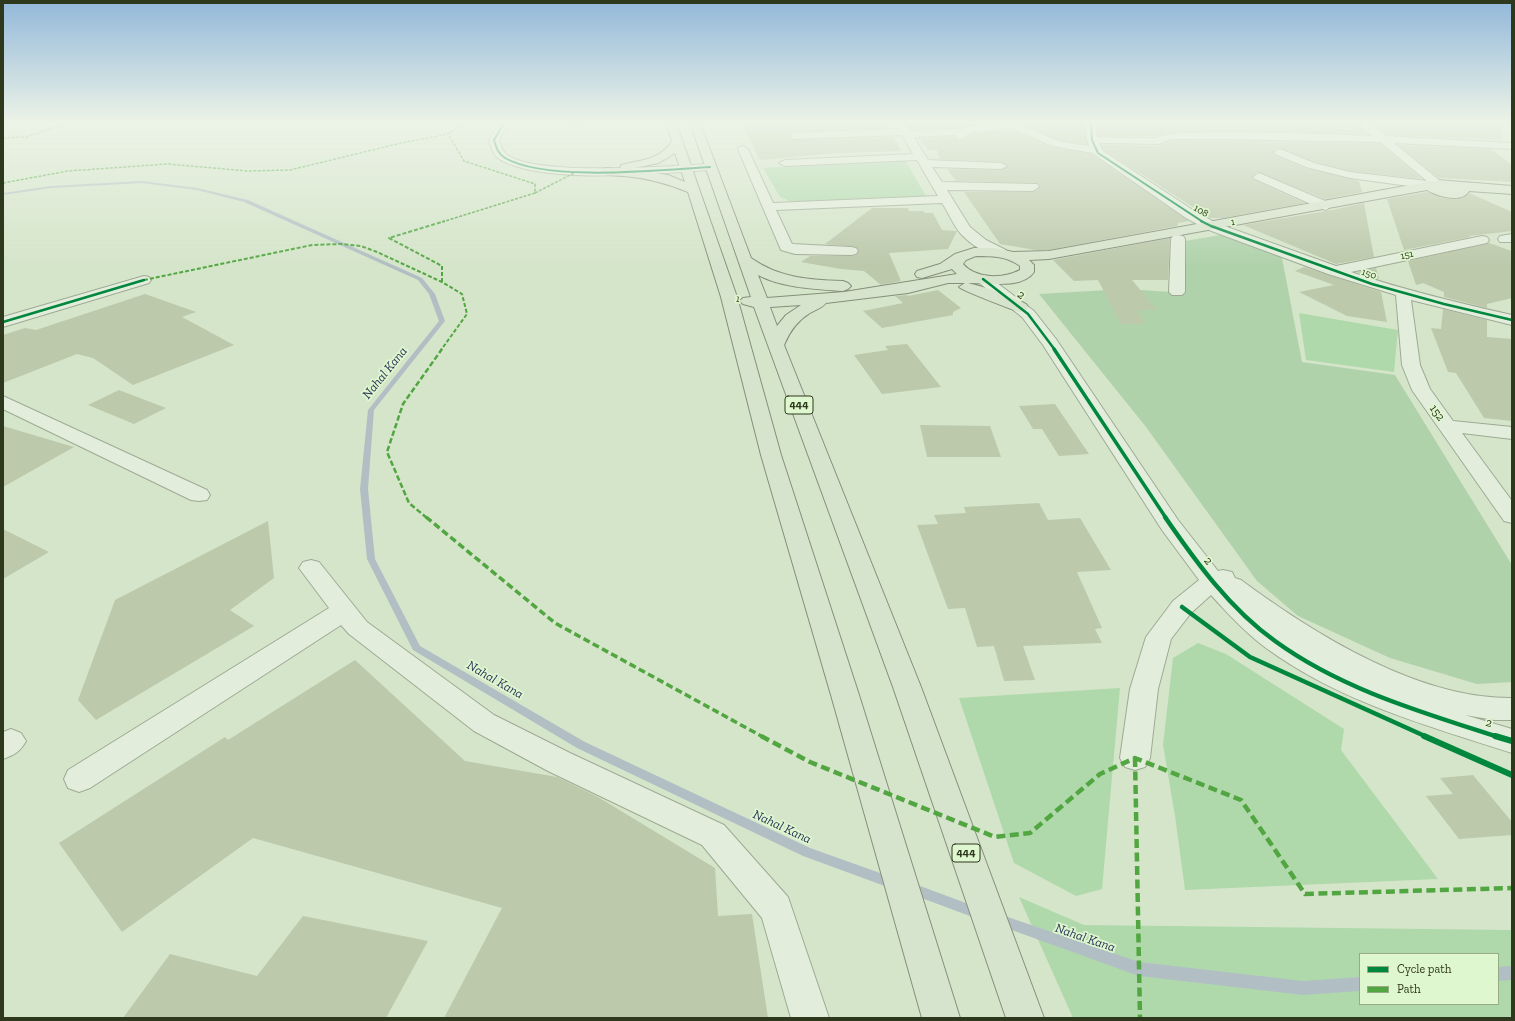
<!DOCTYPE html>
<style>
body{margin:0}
#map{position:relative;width:1515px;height:1021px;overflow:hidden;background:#d5e5ca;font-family:"Zilla Slab",serif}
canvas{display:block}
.frame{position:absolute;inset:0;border:4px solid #2e381c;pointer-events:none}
.legend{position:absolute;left:1359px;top:953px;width:140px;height:52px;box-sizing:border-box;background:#dff7cf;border:1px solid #98ab87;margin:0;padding:5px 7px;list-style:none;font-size:12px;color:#2e381c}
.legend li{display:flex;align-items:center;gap:8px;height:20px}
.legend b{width:20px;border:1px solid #98ab87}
</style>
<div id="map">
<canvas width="1515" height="1021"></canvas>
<div class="frame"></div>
<ul class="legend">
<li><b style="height:5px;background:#00873e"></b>Cycle path</li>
<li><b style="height:5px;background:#52a641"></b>Path</li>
</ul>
</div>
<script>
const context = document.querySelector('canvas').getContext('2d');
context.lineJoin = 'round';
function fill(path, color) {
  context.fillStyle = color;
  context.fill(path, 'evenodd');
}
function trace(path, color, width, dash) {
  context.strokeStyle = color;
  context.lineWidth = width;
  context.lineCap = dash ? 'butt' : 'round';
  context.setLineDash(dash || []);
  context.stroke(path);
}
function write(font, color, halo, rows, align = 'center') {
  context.font = font + ' "Zilla Slab",serif';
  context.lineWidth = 3.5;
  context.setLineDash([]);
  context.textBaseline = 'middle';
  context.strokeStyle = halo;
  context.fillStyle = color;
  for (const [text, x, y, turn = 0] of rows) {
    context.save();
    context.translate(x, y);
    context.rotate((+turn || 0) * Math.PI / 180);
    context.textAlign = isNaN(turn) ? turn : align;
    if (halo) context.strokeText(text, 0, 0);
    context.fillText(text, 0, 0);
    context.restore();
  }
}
fill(new Path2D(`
 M905,160l21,36 -134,6 -12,-5 -17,-29z
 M1299,313l99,17 -4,42 -88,-12z
 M1198,643l28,11 118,75 -3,21 97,129 -253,11 -10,-74 -12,-71 10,-87z
 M1120,688l-18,201 -26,7 -62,-33 -55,-165z
 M1019,897l65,28 428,5v88h-439zM1360,954h138v50h-138z`), '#b0d9ab');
fill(new Path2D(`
 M1226,234l56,24 20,104 93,13 117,190v117l-35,2 -87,-26 -92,-42 -41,-35 -111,-154 -107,-133 86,-5 46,3 14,-51z`), '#b0d2ab');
fill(new Path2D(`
 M142,181l55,7 51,12 174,78 13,16 10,27 -71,89 -6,79 7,70 45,87 165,96 225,106 87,31 2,4 -2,4 -4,2 -90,-33 -226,-108 -164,-98 -46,-91 -7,-70 8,-79 71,-89 -10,-27 -11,-14 -174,-78 -47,-12 -55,-7 -91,5 -48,7v-2l48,-7z
 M912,883l70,26 2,4 -2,4 -4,2 -70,-26 -2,-4 2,-4z
 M999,914l140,48 164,19 57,-4v14l-57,4 -164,-19 -144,-52 -2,-4 2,-4z
 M1512,966v14l-14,1v-14z`), '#b1bfc4');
fill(new Path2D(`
 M741,123h146l3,5 -96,4 -6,5 6,3 100,-3 7,14 -65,2 -76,7z
 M906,123h94l-30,1 -6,4 -53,1z
 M1019,123h66l2,21 -29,-4z
 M1098,123h259l11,11 -146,-3 -55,2 -11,3h-58z
 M1371,123h131v17l-115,-5z
 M1013,131l38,16 40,7 98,67 -11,2 -1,3 -128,24h-14l-35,-6 -36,-52h69l7,-5 -2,-4 -82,-2 -9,-12 54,1 7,-5 -7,-3 -61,-3 -3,-9h-9l-10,-12 36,-1 1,3 5,1 13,-8z
 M1171,140l208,3 43,36 -72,-8 -36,-9 -36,-14 -5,4 1,3 31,13 54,13 3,11 -37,7 -67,-27 -6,5 2,3 51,23 -82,15h-13l-106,-68 -3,-5 58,1z
 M1398,145l93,4 21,16v17l-73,-4z
 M1427,192l15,6 13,1 11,-3 3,-3 43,19v19l-43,5 2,1 -67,13 -17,-51z
 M1364,203l10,54 -38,7 -93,-39 84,-14z
 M872,208h36l1,3h14l2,2h8l9,17 15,1 -9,18 -59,4 12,28 -20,4 -17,-14 -23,-2 -40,-7 9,-6h41l6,-1 2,-5 -3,-3 -31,-3z
 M1170,238l-2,42h-36l25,30h-20l8,14h-24l-23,-44 -24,1 -21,-21z
 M1489,243l23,8v47l-25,6v4l-43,-11v-5l-21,-9 -7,2 -8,-24z
 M1304,267l77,25 6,30 -40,-6 -48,-24 35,-7 -39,-14z
 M1376,268l3,11 -22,-7z
 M938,290l23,18 -8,4v3l-71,13 -19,-17 40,-8 -8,-7 12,-1 1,1z
 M145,294l51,18 -14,5 52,28 -101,40 -40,-27 -16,-4 -74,29v-48l22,-7 11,2z
 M1443,309l44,11v17l25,2v82l-28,-3 -28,-45 -8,-1 -17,-44 10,1z
 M907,344l34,43 -59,7 -28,-39 34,-5 -3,-4z
 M119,390l47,18 -32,16 -46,-19z
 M1055,404l34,50 -30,2 -17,-27h-9l-14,-23z
 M920,425l70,1 11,31h-74z
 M3,426l71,21 -71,40z
 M1039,503l9,17 32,-2 31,52 -34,2 25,56 -7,1 7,14 -79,3 12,34 -31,1 -10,-35 -17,1 -12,-39 -17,1 -31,-84 21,-1 -4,-9 32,-2 -2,-6z
 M268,521l6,57 -44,32 24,16 -158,94 -18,-20 37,-100z
 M3,529l46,23 -46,27z
 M355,660l110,101 92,16 41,20 117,71 3,48 34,-2 16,104h-324l58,-110 -249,-70 -131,94 -63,-89 166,-106 3,3z
 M1473,775l39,47v13l-53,4 -33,-43 27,-2 -13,-16z
 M303,916l125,25 -42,77h-263l47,-64 87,22z`), '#bcc9ab');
const minor = new Path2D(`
 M499,123h10l-10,17c2,5 3,10 7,14 29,23 163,12 204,10l6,3 -6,3c-53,3 -163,15 -209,-10 -8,-4 -10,-12 -12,-20z
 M570,123h13l-5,3 -7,-1z
 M895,123h10l5,8 54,-2 6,-3 46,-3 42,18 31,5 -2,-6 -1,-17h10l1,14 59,1c11,-11 189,-3 216,-2l-14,-13h11l17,13 126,7v6l-118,-6 50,41 -2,3 -11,2 -81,-11 -44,-11 -31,-13 -1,-2 5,-3 4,1 31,13 36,9 77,9 -47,-39 -166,-3h-43l-12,5 -60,-1 4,8 93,61 20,11 120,43 146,-30 5,1 2,3 -2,3 -136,29c53,18 107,31 161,43v10l-101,-25 9,65 10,24 23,32 59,6v12l-50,-6 50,68v22l-8,-2 -92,-131 -10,-25 -6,-70 -68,-21 -122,-45 -20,-11 -94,-65 -40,-7 -39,-17 -40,3 -13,8 -4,-1v-4l-42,2 14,23 73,3 6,3 -6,3 -69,-2 10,15 95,2 2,3 -6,4 -86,-1 23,37 16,13 20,10 2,3 -2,3c-14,4 -37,-13 -46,-23 -7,-9 -12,-21 -18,-30l-166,7 16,34 59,3 5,1 2,3 -2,3 -5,1 -56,-1 -14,-4 -43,-101 1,-2 4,-1 5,3 25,54 165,-7 -21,-36 -132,6 -6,-3 6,-3 128,-6 -11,-19 -108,4 -5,-3 5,-3 105,-4z
 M1259,173l71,30 2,3 -6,4 -4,-1 -67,-30 -2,-2z
 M1512,234v8h-12l-2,-3 2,-3z
 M1178,235l5,1 2,3v53l-3,3h-10l-3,-3 2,-53 2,-3z
 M983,275l5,1 46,35 22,28 122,181 40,51 5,-1 9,2 3,6 6,2c73,54 177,119 271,118v22h-18l-29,-5 47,14v24c-84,-27 -174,-52 -246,-105 -20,-15 -38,-34 -55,-53l-20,18 -20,26 -13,50 -8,69 -5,9 -10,3 -10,-3 -5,-9 10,-69 16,-52 27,-36 26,-21 -37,-50 -119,-185 -21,-28 -44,-35 -2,-3 2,-3z
 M144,276l5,1 2,3 -2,3 -146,44v-10z
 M3,396l204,94 3,5 -3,5 -8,1 -8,-1 -188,-91z
 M311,560l8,2 48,60 127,93 76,38 154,72 64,72 41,121h-38l-29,-100 -60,-73 -154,-74 -74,-40 -125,-97 -8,-9 -251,163 -11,4 -11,-4 -4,-9 4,-9 261,-162 -30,-40 4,-6z
 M11,729l10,4 5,8c-6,11 -12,14 -23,18v-27z`);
const major = new Path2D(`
 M666,123h10l61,174 44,158 78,240 101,323h-38l-91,-323 -70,-240 -40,-158 -33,-105c-22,-9 -41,-14 -64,-16 -7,-1 -19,1 -24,-5l6,-3 14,1 1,-4c20,-5 39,-5 51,-24zM675,153l10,29 -17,-7 -38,-6 29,-6z
 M690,123h10l51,135c28,20 59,22 92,23l5,2 3,3 -3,3 -5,2c-28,-2 -60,-3 -85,-16l9,23 77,-6 113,-18 -5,-5 -30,9 -5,-1 -2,-3 2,-3 23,-7 15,-10 19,-6h21l18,4 36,-1 389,-71 74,6v8l-43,-3c-7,13 -33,5 -42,-1l-378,69 -20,1 5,5v7c-12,18 -48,10 -66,11l22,6 36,15 2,3 -2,3 -6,2c-7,-2 -59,-22 -61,-25l6,-4h-17l-40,10 -82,10c-4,5 -11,7 -16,10 -13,8 -20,18 -26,32l137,342 123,331h-38l-113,-331 -139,-380 -11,-3 -3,-3 3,-3 8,-1zM976,256c16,0 31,0 44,10v4c-17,9 -44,9 -57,-6l3,-4zM801,305l-15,10 -9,11 -7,-19z`);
trace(minor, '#9eaa94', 2);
trace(major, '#858f7a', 2);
fill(minor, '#e3eddc');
fill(major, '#d7e4cd');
trace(new Path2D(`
 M3,138l23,-1 43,-14
 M3,183l65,-12 99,-7 81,7 42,-1 107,-26 51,-10 16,-11
 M535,193l39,-20
 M442,222l93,-29v-9l-71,-23 -16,-27`), '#52a641', 1.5, [3, 1.5]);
trace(new Path2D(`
 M144,280l168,-35 29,-1 20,2 16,6 65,30 20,12 5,20 -26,36
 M442,282v-16l-53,-28 56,-17`), '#52a641', 2, [4, 2]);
trace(new Path2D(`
 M427,518l-18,-15 -22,-51 16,-48 39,-55`), '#52a641', 2.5, [5.5, 2.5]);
trace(new Path2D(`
 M426,517l129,106 208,114`), '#52a641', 3.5, [7, 3.5]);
trace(new Path2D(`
 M761,736l49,26 185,75 35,-4 70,-59 35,-16 106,42 64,94 207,-6
 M1135,758l5,260`), '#52a641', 4.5, [9, 4.5]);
trace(new Path2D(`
 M504,123l-10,17c2,7 4,14 11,18 42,24 155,12 205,9
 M1091,123l1,17 6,13 105,69`), '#00873e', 2);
trace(new Path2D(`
 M1201,221l10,5 161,58 72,20 68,16
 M983,279l45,35 27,36
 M3,322l141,-42`), '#00873e', 2.5);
trace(new Path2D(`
 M1054,349l112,169`), '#00873e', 3.5);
trace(new Path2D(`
 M1165,517c31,45 65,92 110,124 66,48 146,71 223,96
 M1182,607l68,50 177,80`), '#00873e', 4.5);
trace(new Path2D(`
 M1424,736l88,39
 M1495,736l17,5`), '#00873e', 6);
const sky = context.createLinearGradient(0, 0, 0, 265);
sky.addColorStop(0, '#92b8da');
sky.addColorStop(0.46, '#ecf3e7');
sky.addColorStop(1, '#ecf3e700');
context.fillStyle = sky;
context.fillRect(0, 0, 1515, 265);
write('10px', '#2e381c', '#dff7cf', [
 ["108",1201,211,30],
 ["1",1233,222,-10],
 ["151",1407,255,-12],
 ["150",1369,274,18],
 ["1",738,299,10]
]);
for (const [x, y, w] of [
 [799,405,28],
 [966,853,28]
]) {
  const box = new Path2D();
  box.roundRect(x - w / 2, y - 9, w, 18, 3);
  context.fillStyle = '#dff7cf';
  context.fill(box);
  trace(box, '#2e381c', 1);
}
write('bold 11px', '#2e381c', null, [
 ["444",799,405],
 ["444",966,853]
]);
write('12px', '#2e381c', '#dff7cf', [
 ["2",1021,295,40],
 ["152",1437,413,54],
 ["2",1208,561,52],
 ["2",1489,723,17]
]);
write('italic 13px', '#2a3359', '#dff7cf', [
 ["Nahal Kana",385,373,-51],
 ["Nahal Kana",495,680,30],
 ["Nahal Kana",782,827,25],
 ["Nahal Kana",1085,938,19]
]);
</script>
